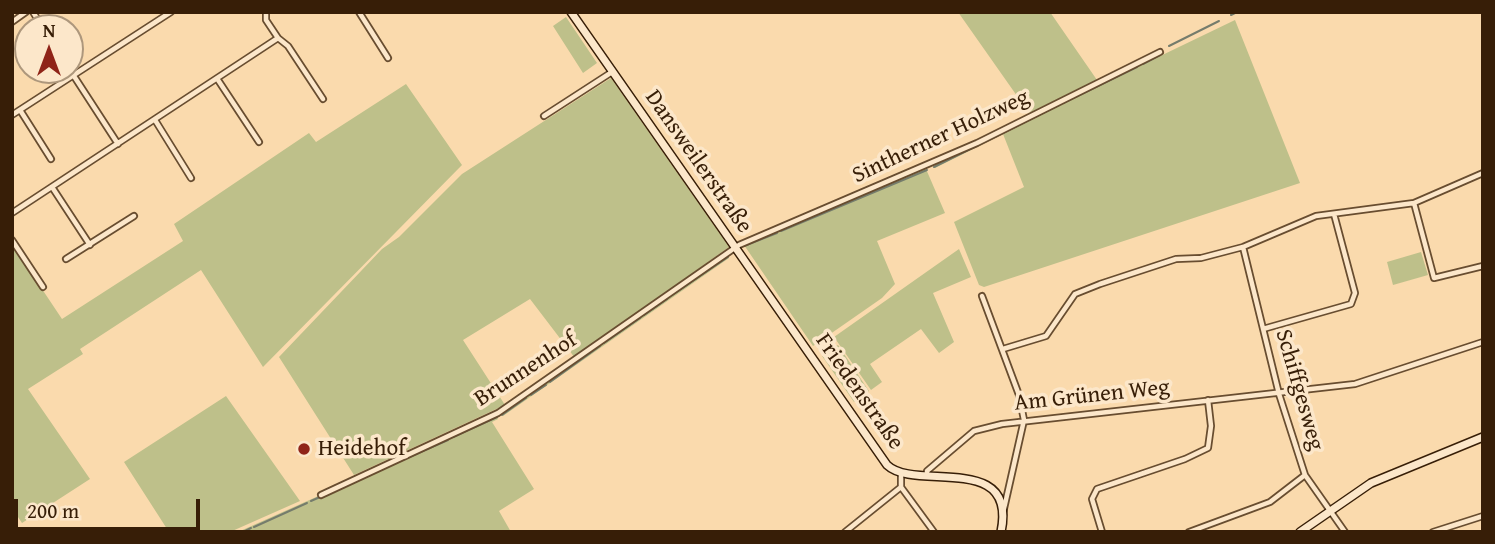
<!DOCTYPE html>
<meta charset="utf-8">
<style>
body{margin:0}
#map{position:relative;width:1495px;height:544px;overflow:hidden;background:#fadaad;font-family:"Gentium Book Plus",serif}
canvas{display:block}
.frame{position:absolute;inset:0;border:14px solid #371e07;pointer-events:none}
.north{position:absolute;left:14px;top:14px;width:70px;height:70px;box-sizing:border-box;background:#fce7ca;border:2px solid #ad977c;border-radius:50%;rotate:0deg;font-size:19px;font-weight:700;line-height:28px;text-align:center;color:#371e07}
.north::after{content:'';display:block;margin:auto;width:24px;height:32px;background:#8f2418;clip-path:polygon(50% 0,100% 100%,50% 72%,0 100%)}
.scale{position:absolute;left:14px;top:499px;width:186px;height:32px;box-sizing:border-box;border:4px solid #371e07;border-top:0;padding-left:9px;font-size:21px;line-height:24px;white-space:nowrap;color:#371e07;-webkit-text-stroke:5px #fce7ca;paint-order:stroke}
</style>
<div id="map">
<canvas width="1495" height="544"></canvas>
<div class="frame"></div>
<div class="north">N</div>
<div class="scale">200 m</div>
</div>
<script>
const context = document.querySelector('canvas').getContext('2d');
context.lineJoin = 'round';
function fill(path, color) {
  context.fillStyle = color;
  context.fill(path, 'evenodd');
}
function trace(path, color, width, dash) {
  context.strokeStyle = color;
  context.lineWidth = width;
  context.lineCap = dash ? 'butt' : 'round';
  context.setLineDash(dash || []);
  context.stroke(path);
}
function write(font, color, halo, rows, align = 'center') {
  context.font = font + ' "Gentium Book Plus",serif';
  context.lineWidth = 7;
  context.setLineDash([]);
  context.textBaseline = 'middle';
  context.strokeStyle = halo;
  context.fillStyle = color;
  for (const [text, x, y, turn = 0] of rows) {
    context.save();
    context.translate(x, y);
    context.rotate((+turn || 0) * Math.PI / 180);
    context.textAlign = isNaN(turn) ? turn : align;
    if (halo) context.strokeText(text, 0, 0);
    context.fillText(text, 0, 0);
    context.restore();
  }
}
fill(new Path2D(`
 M958,12h92l47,68 -68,33z
 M566,17l31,46 -14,10 -30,-47z
 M1235,20l65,163 -316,104 -5,-2 -25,-63 70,-35 -21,-53 -68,34 -1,-3z
 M611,78l118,169 -154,111 -45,-59 -67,41 42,65 -151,70 -75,-118 103,-108 17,-12 63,-63z
 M406,84l56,81 -199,202 -62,-97 -121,79 3,5 -55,35 62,90 -68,44 -10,-15v-264l50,75 121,-78 -9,-17 135,-91 7,9z
 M926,169l19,44 -68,28 18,43 -13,14 -69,48 -69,-101z
 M959,249l12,28 -38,16 21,49 -15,11 -18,-24 -51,35 12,18 -11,8 -37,-53z
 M1421,252l7,23 -35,10 -6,-23z
 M727,255l2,3 -226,158 -1,-2z
 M838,345l31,46 -15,11 -32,-46z
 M226,396l74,105 -70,31h-61l-45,-70z
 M497,416l1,3 -6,3 42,67 -35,22 12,21h-273z`), '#bec08a');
trace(new Path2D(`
 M1231,15l6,-3
 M1169,46l50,-25
 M1143,64l17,-9
 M1063,103l74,-36
 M934,167l125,-62
 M781,231l146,-61
 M744,246l33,-13
 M672,295l56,-38
 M644,315l23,-16
 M604,343l36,-25
 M550,382l50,-36
 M531,395l15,-10
 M502,415l24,-17
 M453,437l44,-20
 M382,469l66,-29
 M360,479l18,-8
 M311,501l9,-4
 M254,527l53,-24
 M243,532l8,-4`), '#757c6c', 2);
const street = new Path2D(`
 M33,12l10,16
 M359,12l29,46
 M12,22l14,-10
 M278,38l10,8 35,53
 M70,70l48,74
 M218,80l41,62
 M20,110l31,49
 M12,115l159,-103
 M544,116l68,-44
 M155,120l36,58
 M52,187l38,58
 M1414,203l20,75 49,-12
 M12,213l266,-175 -12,-18v-8
 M12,240l31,47
 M1243,247l36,147 26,81 40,57
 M66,259l68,-43
 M982,296l37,99 5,25 -21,93
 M1263,329l88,-25 4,-11 -21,-79
 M1003,349l43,-13 29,-42 25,-10 76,-25 25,-1 42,-11 73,-31 98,-13 69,-30
 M901,473v14l33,45
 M927,475v-4l47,-40 28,-7 353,-40 128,-42
 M321,495l177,-82 241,-168 238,-102 183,-91
 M845,532l56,-45
 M1102,532l-10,-33 5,-10 88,-30 23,-11 3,-22 -3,-26
 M1189,532l81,-30 35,-27
 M1433,532l50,-16`);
const secondary = new Path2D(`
 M571,12l316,453c28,27 131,-14 114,67
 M1300,532l71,-49 112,-46`);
trace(street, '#684d30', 8);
trace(secondary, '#371e07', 10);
trace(street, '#fce7ca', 4.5);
trace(secondary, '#fce7ca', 7);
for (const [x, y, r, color] of [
 [304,449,7,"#8f2418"]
]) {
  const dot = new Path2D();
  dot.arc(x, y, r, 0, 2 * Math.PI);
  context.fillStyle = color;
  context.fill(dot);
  trace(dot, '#fce7ca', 2.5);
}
write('23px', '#371e07', '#fce7ca', [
 ["Sintherner Holzweg",941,137,-25],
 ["Dansweilerstraße",698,162,55],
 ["Brunnenhof",526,370,-33],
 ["Schiffgesweg",1299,390,74],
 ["Friedenstraße",859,392,55],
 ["Am Grünen Weg",1092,396,-6]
]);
write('23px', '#371e07', '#fce7ca', [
 ["Heidehof",318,449]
], 'left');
</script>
